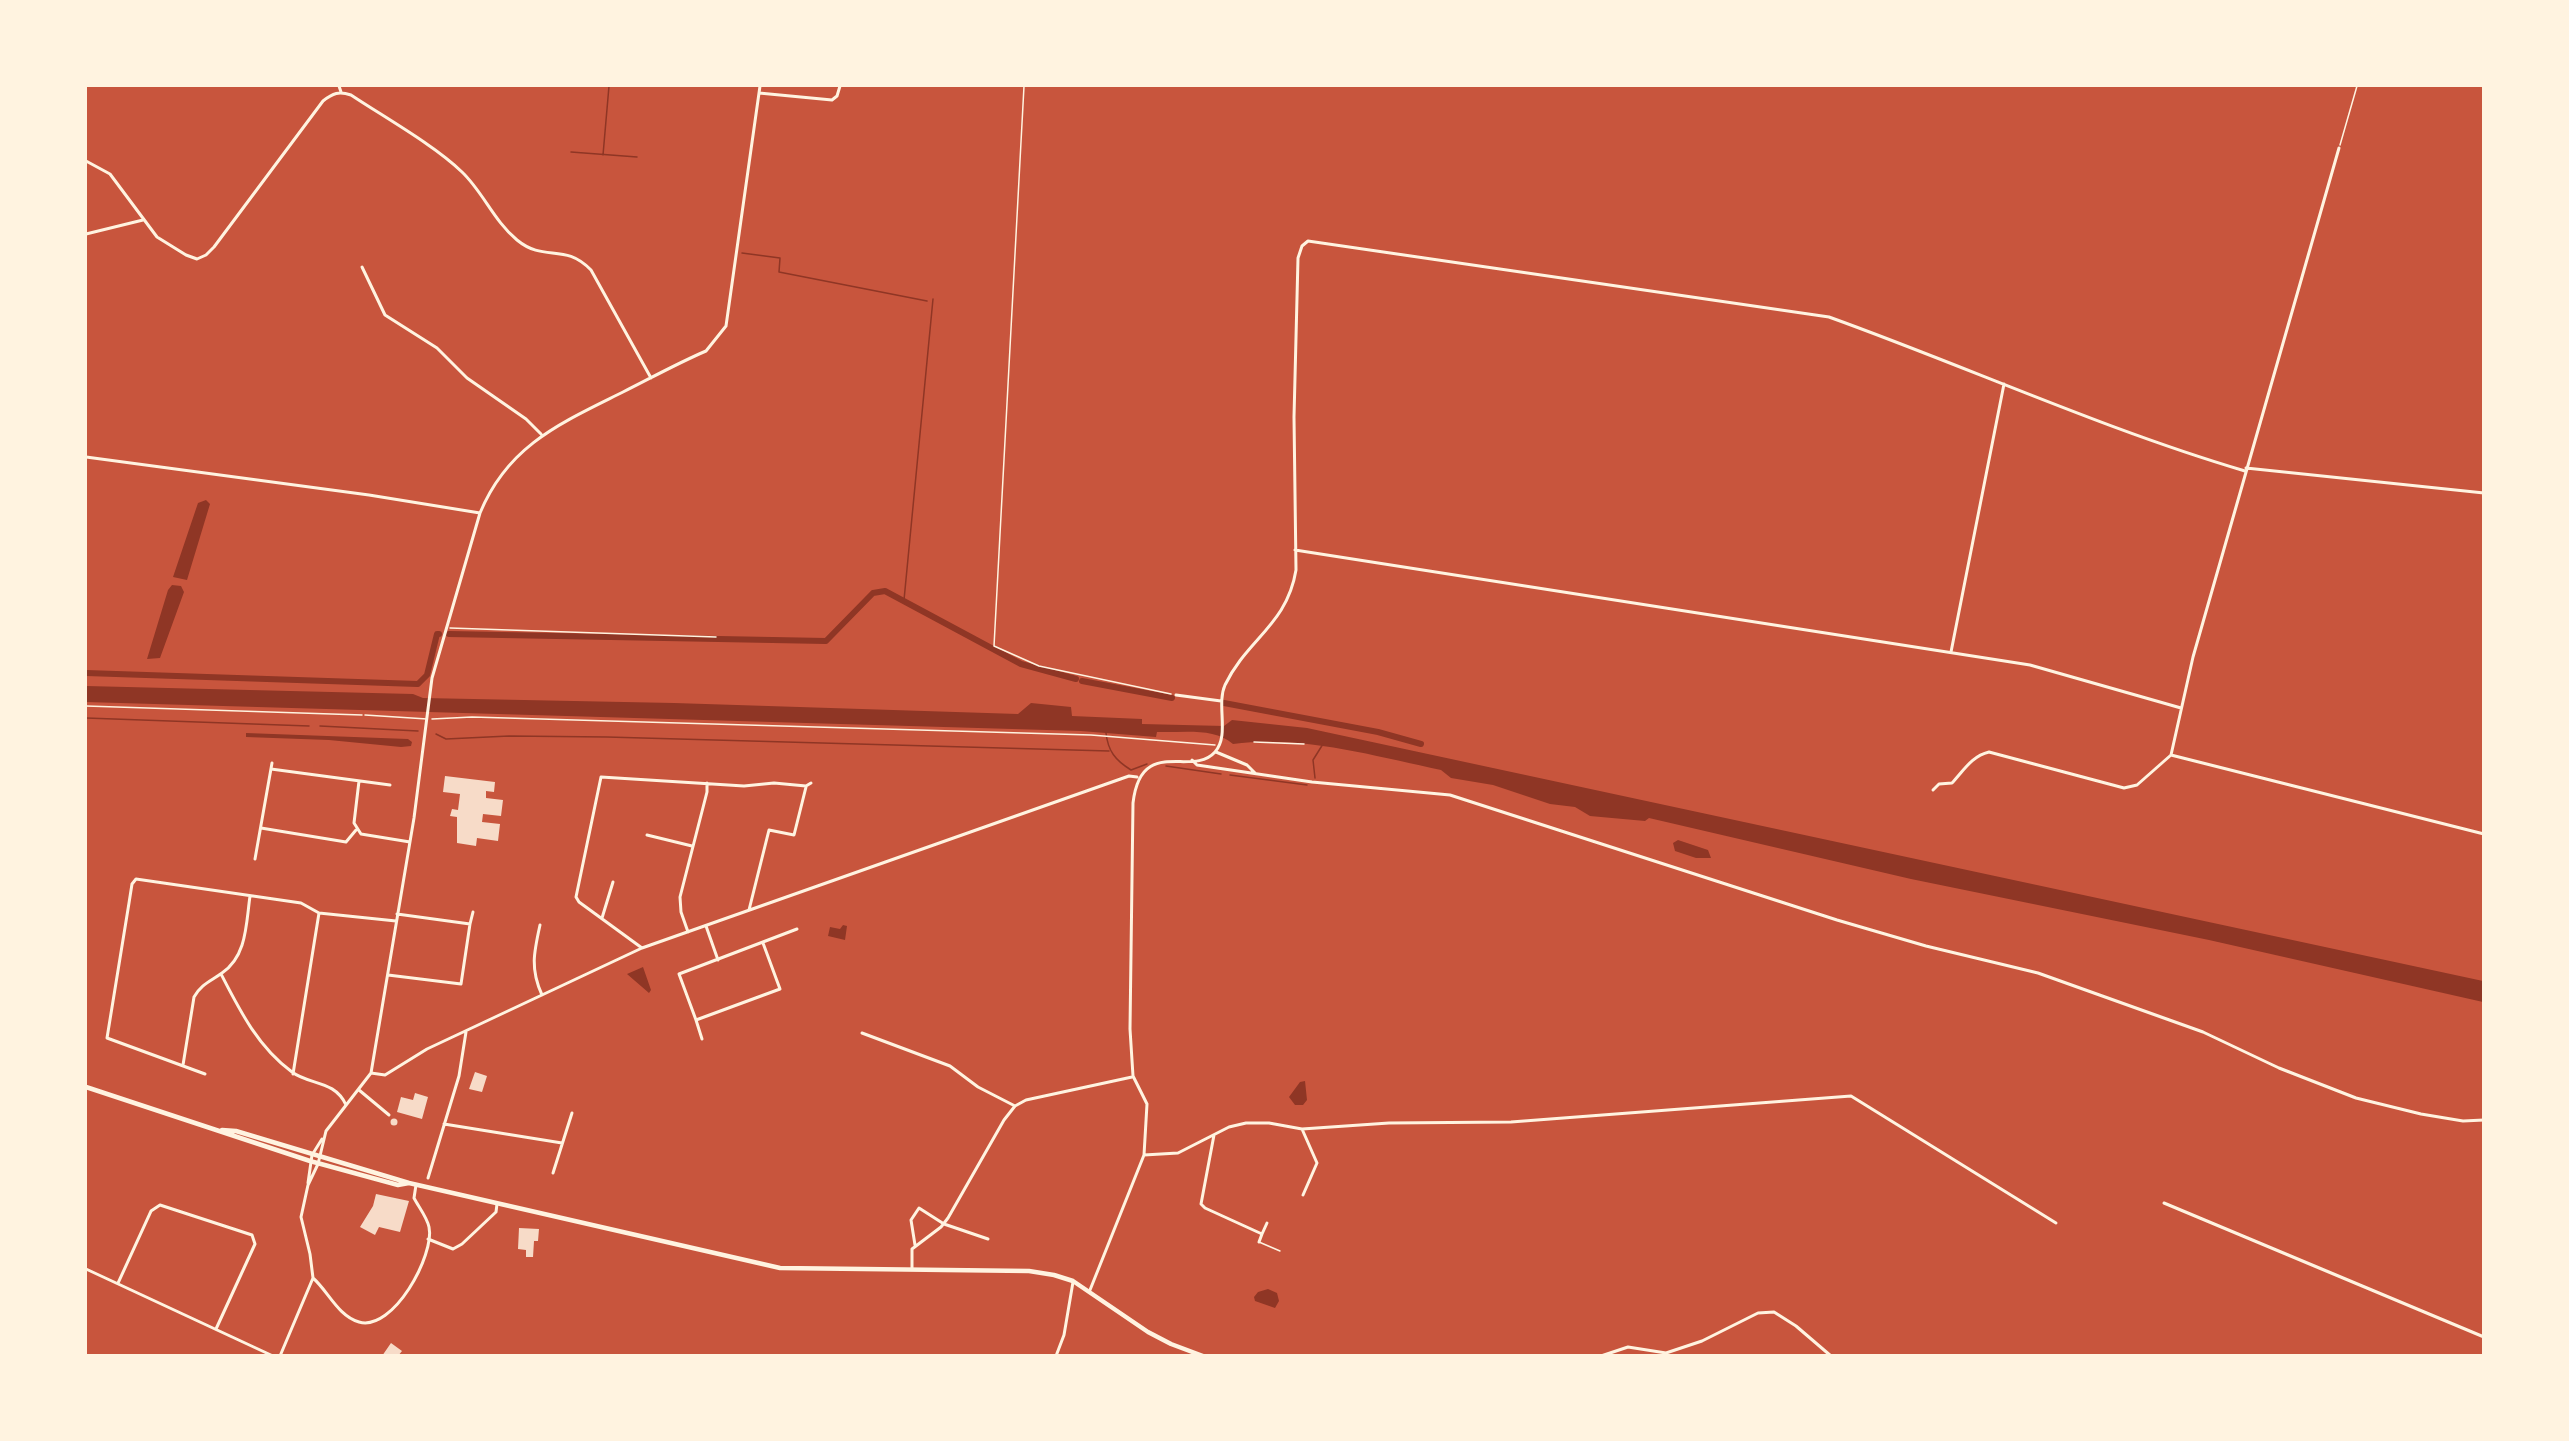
<!DOCTYPE html>
<style>
body{margin:0}
#map{position:relative;width:2569px;height:1441px;overflow:hidden;background:#c8553d;font-family:Raleway,sans-serif}
canvas{display:block}
.frame{position:absolute;inset:0;border:87px solid #fff3e0;pointer-events:none}
</style>
<div id="map">
<canvas width="2569" height="1441"></canvas>
<div class="frame"></div>
</div>
<script>
const context = document.querySelector('canvas').getContext('2d');
context.lineJoin = 'round';
function fill(path, color) {
  context.fillStyle = color;
  context.fill(path, 'evenodd');
}
function trace(path, color, width, dash) {
  context.strokeStyle = color;
  context.lineWidth = width;
  context.lineCap = dash ? 'butt' : 'round';
  context.setLineDash(dash || []);
  context.stroke(path);
}
fill(new Path2D(`
 M206,500l4,4 -23,76 -14,-3 25,-74z
 M172,585l9,1 3,6 -24,66 -13,1 21,-69z
 M86,686l327,8 10,4 251,5 344,11 13,-11 40,4 1,9 70,3v5l82,2 8,-6 75,8 1176,253v21l-274,-62 -298,-61 -262,-61 -4,3 -55,-5 -15,-9 -25,-3 -57,-19 -42,-7 -10,-8c-68,-14 -138,-35 -208,-26 -19,-17 -51,-11 -76,-12l-1,5 -75,-6 -995,-29z
 M246,733l162,6 4,3 -1,4 -10,1 -72,-7 -83,-3z
 M1678,840l30,10 3,8h-15l-21,-7 -2,-8z
 M843,925l4,1 -2,14 -17,-4 2,-9 10,2z
 M643,967l8,23 -2,3 -22,-19z
 M1305,1081l2,19 -4,5h-8l-6,-8 11,-15z
 M1268,1289l9,4 2,8 -4,7 -20,-7 -1,-4 4,-5z`), '#8f3625');
trace(new Path2D(`
 M571,152l66,5
 M603,155l6,-69
 M742,253l38,5 -1,14 148,29
 M904,600l29,-301
 M86,718l223,8
 M320,726l98,5
 M1106,733c2,18 9,27 25,37l16,-6
 M436,734l10,5 63,-3 98,1 502,14
 M1166,766l55,8
 M1230,775l77,10
 M1315,778l-2,-18 10,-16`), '#8f3625', 1.5);
trace(new Path2D(`
 M449,634l377,7 47,-48 12,-2 136,73 55,15
 M86,673l332,11 9,-9 10,-41h2
 M1082,681l90,17
 M1224,703l154,29 43,12`), '#8f3625', 6);
fill(new Path2D(`
 M445,776l50,6 -1,10 -8,-1v7l17,2 -2,16 -18,-2 -1,8 18,2 -2,17 -21,-3 -1,8 -19,-3v-26l-7,-1 2,-7 6,1 2,-16 -17,-2z
 M475,1072l12,4 -5,16 -13,-3z
 M415,1093l13,4 -6,22 -25,-7 4,-15 12,3z
 M390.5 1122a3.5 3.5 0 1 1 7 0a3.5 3.5 0 1 1-7 0Z
 M376,1194l33,7 -9,31 -21,-5 -4,8 -15,-8 13,-21z
 M519,1228l20,1 -1,12h-4l-1,16h-7v-7l-8,-1z
 M391,1343l11,8 -4,5h-16z`), '#f7dbc8');
trace(new Path2D(`
 M1024,86l-30,560 45,20 132,28
 M2340,145l17,-59
 M450,628l266,9
 M86,706l276,9
 M432,719l40,-2 619,18 124,10
 M1254,742l50,2`), '#fff3e0', 1.5);
trace(new Path2D(`
 M365,715l62,4
 M1259,1242l21,9`), '#fff3e0', 1.5);
trace(new Path2D(`
 M339,86l2,6
 M759,93l73,7 5,-4 3,-10
 M2339,148l-146,509 -22,98 313,79
 M86,161l24,13 47,63 29,18 11,4 9,-4 8,-8 109,-146c10,-8 16,-10 28,-6 33,22 83,50 111,77 21,20 32,49 55,68 28,23 47,2 74,30l60,108
 M86,234l57,-14
 M362,267l23,48 52,33 30,30 59,41 15,15
 M86,457l283,38 111,18
 M2246,468l238,25
 M1295,550l735,115 151,43
 M1951,652l53,-268
 M1176,695l45,6
 M1216,752l31,13 8,8
 M1192,760l5,5 115,17 138,13 387,125 89,26 112,27 165,59 76,36 77,30 65,16 42,7 21,-1
 M271,769l119,16
 M359,781l-5,42 7,11 49,8
 M1933,790l6,-6 13,-1c12,-13 20,-27 37,-31l135,36 13,-3 34,-30
 M261,828l85,14 10,-12
 M647,835l45,11
 M255,859l17,-96
 M749,910l20,-80 25,5 12,-48
 M602,918l11,-36
 M470,924l3,-12
 M540,925c-6,27 -10,44 2,70
 M706,926l12,34
 M688,932l-7,-20 -1,-15 27,-105v-9
 M763,943l17,46 -84,31 -17,-46 118,-45
 M642,948l-63,-46 -3,-5 25,-120 143,9 30,-3 32,3 5,-3
 M221,974c19,37 37,73 71,98 17,13 43,8 54,33
 M388,975l73,9 9,-60 -73,-10
 M696,1020l6,19
 M862,1033l88,33 28,21 37,19
 M183,1065l11,-68c7,-13 17,-16 28,-24 25,-17 24,-49 28,-77
 M371,1073l14,2 42,-26 215,-101 487,-172 8,1
 M205,1074l-98,-36 22,-135 3,-19 4,-5 165,24 18,10 77,8
 M293,1074l26,-161
 M359,1090l30,25
 M444,1124l118,19
 M1302,1129l15,34 -14,32
 M1214,1135l-13,69 4,4 57,26 -3,8
 M1144,1155l34,-2 51,-26 17,-4h23l33,6 87,-6 122,-1 340,-26 205,127
 M553,1173l19,-60
 M428,1178l31,-102 7,-44
 M308,1183l4,-28 10,-16
 M2164,1203l320,134
 M1262,1234l5,-11
 M428,1239l25,10 9,-5 34,-32 1,-8
 M915,1245l-4,-25 8,-12 25,16 44,15
 M86,1269l187,87
 M912,1269v-20l29,-22 7,-9 56,-98 11,-14 11,-6 106,-23
 M313,1278c15,13 25,38 46,44 34,10 76,-67 70,-95 -2,-10 -11,-21 -15,-29l2,-13
 M118,1283l33,-72 9,-6 92,30 3,9 -39,85
 M1090,1290l54,-135 3,-51 -14,-28 -3,-47 3,-226c8,-68 59,-25 82,-51 15,-17 1,-47 10,-67 22,-46 62,-60 71,-115l-2,-153 4,-159 4,-12 6,-5 521,76c139,50 274,112 416,154
 M280,1356l33,-78 -3,-24 -9,-37 7,-32 10,-21 8,-33 45,-58 43,-255 18,-140 48,-165c28,-68 81,-90 143,-121 28,-14 55,-29 83,-41l20,-25 34,-240
 M1056,1356l8,-21 9,-53
 M1601,1356l27,-9 38,6 36,-12 56,-28 16,-1 22,14 35,30`), '#fff3e0', 3);
trace(new Path2D(`
 M86,1087l224,74 88,24 11,-2
 M222,1130l14,1 173,52 371,85 249,3 25,4 19,6 75,51 23,12 32,12`), '#fff3e0', 4.5);
</script>
